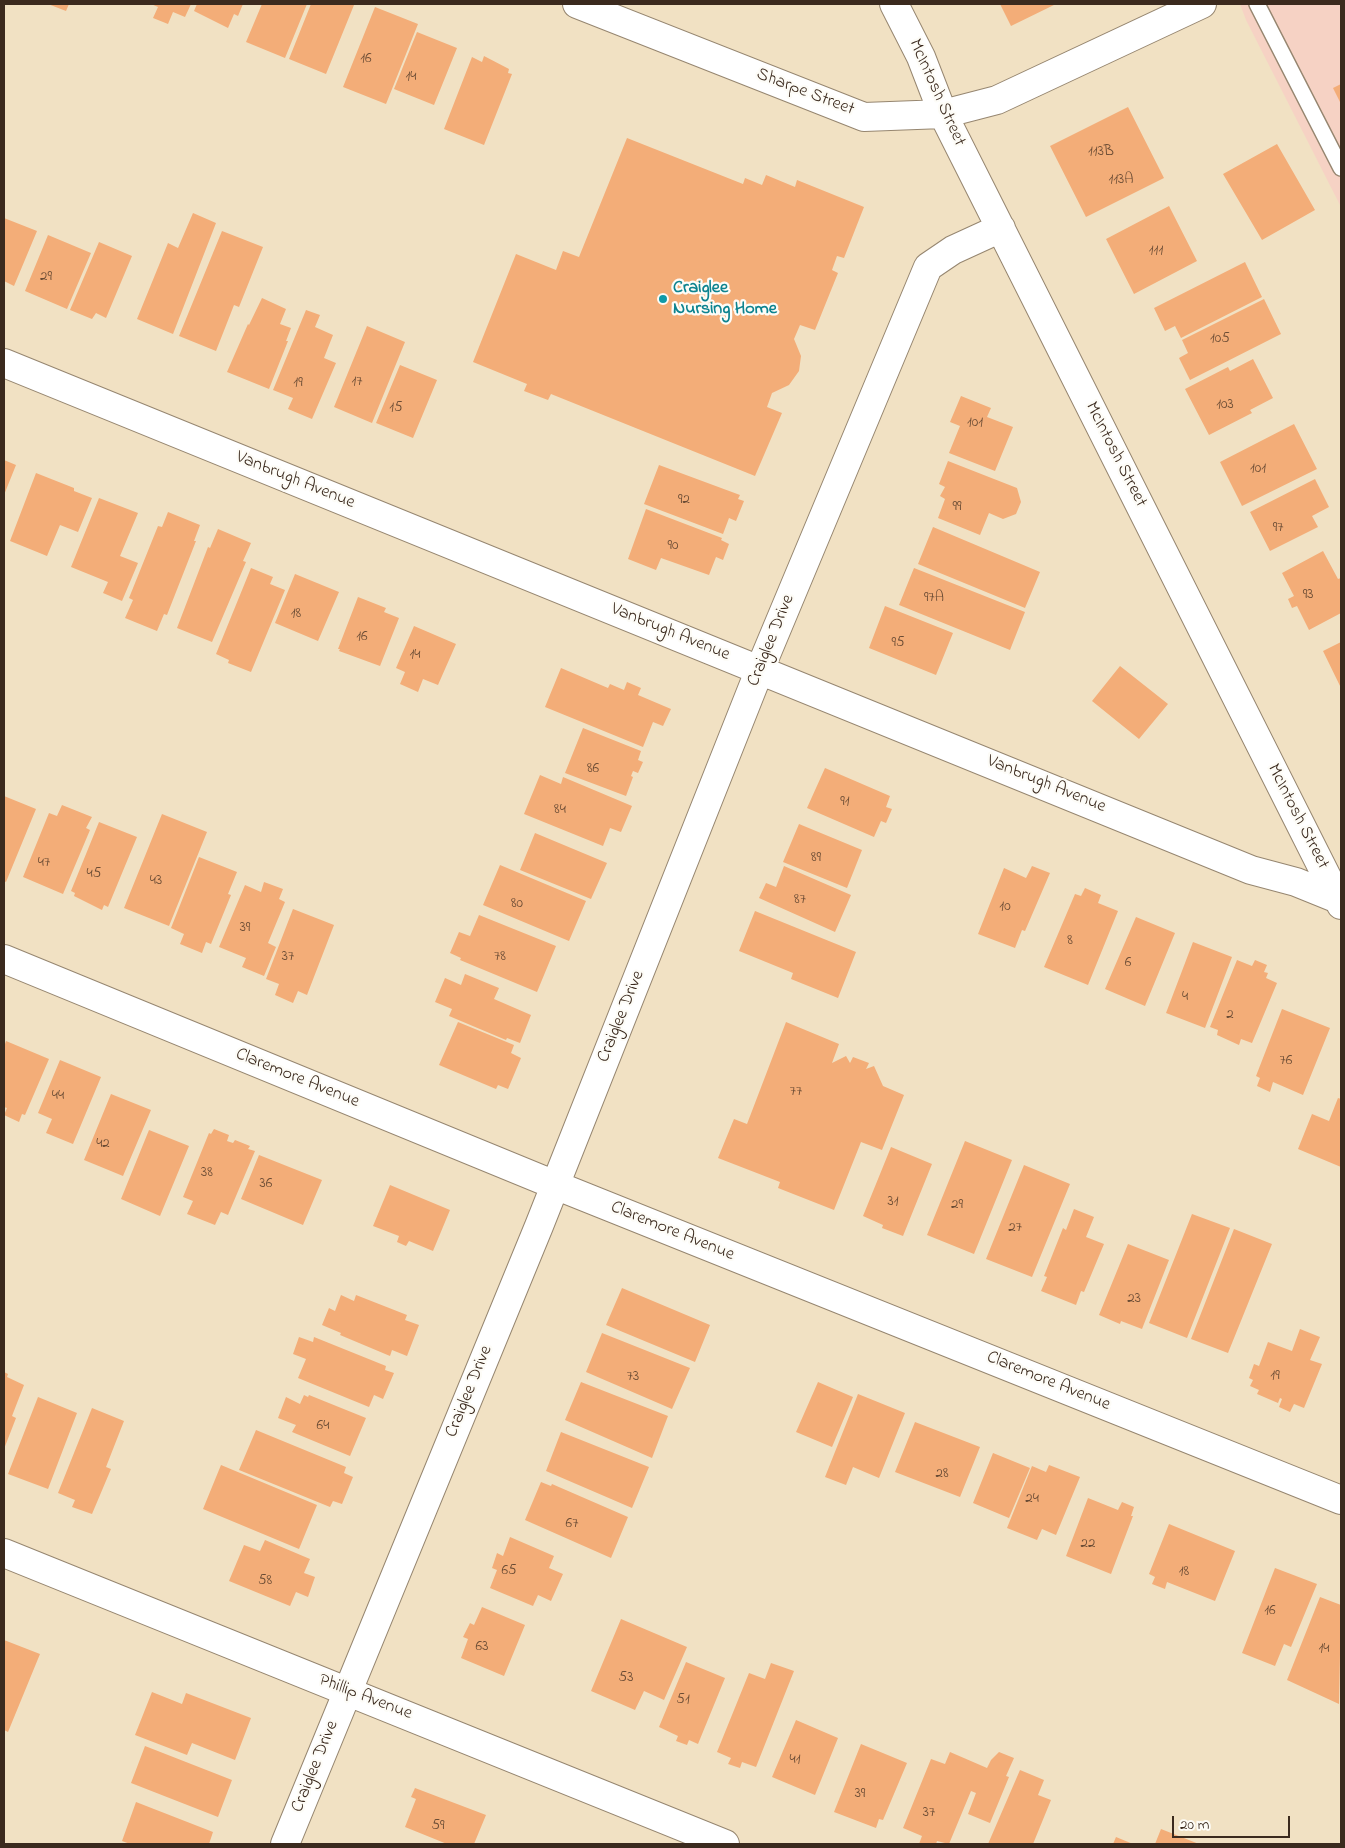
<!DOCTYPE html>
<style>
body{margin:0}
#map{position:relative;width:1345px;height:1848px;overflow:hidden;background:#f1e1c3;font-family:"Indie Flower",sans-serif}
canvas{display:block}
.frame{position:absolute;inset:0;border:5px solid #3b2a1e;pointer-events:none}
.scale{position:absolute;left:1172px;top:1816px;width:118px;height:22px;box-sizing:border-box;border:2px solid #3b2a1e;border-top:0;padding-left:6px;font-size:15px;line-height:18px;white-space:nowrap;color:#3b2a1e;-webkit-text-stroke:4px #fdfcf7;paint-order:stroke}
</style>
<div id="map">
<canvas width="1345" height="1848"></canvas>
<div class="frame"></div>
<div class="scale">20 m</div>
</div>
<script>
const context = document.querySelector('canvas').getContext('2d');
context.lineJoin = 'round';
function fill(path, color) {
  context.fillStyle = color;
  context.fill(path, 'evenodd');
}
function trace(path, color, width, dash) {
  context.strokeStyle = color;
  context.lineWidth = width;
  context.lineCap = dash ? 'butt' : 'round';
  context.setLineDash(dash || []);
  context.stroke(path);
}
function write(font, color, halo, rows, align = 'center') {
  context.font = font + ' "Indie Flower",sans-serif';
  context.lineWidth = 4.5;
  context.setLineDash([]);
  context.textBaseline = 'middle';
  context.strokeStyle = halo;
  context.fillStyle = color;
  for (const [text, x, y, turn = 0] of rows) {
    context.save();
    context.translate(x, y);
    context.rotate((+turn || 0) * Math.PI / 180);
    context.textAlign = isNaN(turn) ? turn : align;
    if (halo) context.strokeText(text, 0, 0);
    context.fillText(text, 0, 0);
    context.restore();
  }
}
fill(new Path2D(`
 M1240,4h101v203l-95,-187z`), '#f6d2c4');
fill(new Path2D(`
 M48,4h21l-3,7z
 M151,4h40l-6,13 -12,-5 -5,12 -15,-6 5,-11z
 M197,4h46l-5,12 -4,-2 -6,14 -34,-17z
 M262,4h45l-22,54 -39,-16z
 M311,4l43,1 -28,69 -37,-15z
 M1000,4h56l-45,22z
 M375,7l43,17 -32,80 -43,-17z
 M417,32l40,16 -23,57 -40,-16z
 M484,56l25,13 -1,4 4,1 -28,71 -40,-16 28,-72 10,5z
 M1341,84v20l-8,-16z
 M1128,107l36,71 -78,39 -36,-71z
 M627,138l116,46 2,-6 17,7 4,-10 29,12 2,-7 67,27 -20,51 -7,-2 -5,14 6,3 -23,57 -15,-5 -6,14 7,17 -2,15 -10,14 -17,8 -5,14 15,6 -27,63 -204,-82 -3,6 -24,-9 3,-7 -54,-22 43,-108 40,16 7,-19 16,6z
 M1277,144l38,66 -53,30 -39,-66z
 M1169,206l28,55 -63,33 -28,-55z
 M193,213l23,10 -43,111 -36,-15 31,-76 10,5z
 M4,218l33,13 -23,55 -10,-5z
 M222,231l41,16 -24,60 -5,-2 -18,46 -37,-15z
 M48,235l43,18 -24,56 -42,-18z
 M99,242l33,14 -26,62 -10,-5 -4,6 -22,-9z
 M1245,262l17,35 -81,41 -6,-12 -10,5 -11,-23z
 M262,298l24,11 -6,15 11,4 -5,13h2l-19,48 -42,-17 21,-48 1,1z
 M1264,299l17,35 -91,46 -11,-22 9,-5 -6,-13z
 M306,310l14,5 -5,12 18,8 -9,23 12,5 -24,56 -24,-10 5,-11 -20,-8z
 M367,326l38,16 -33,81 -38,-16z
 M1253,359l20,39 -23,12 2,3 -43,22 -24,-46 43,-22 2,4z
 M400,365l37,15 -24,58 -37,-15z
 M961,396l30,12 -4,9 26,10 -18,44 -46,-18 11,-27 -10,-4z
 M1294,424l23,45 -75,37 -22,-44z
 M4,460l12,5 -12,30z
 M948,461l69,27 4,14 -5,12 -13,5 -14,-6 -9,22 -42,-17 7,-19 -5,-3 5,-9 -6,-3z
 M659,465l81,30 -2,4 6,2 -8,20 -7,-3 -6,16 -79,-30z
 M36,473l38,15v3l18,7 -14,34 -18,-7 -13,31 -37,-15z
 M1315,479l14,28 -17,9 6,11 -48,24 -20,-39z
 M99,498l39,15 -18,43 18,7 -16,38 -19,-8 5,-11 -37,-15z
 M646,509l76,29 -1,2 8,4 -6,16 -7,-3 -7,18 -48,-17 -5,12 -28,-11z
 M168,512l32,13 -6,16h2l-29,74 -3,-1 -7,17 -32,-13 8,-18 -4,-2 29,-72 4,1z
 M933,527l107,45 -15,36 -107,-44z
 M218,529l33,14 -8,18 3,1 -34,80 -35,-14 31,-81 2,1z
 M1323,551l15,28 3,-1v35l-32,17 -12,-24 -5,2 -4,-9 6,-3 -12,-23z
 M251,568l22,9 -3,7 15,6 -34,82 -23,-9 1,-3 -13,-6z
 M914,568l111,44 -15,38 -111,-45z
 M295,574l44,18 -21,49 -43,-18z
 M358,597l28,11 -2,4 15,6 -19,48 -41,-15 1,-2h-2z
 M885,606l68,27 -17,42 -67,-27z
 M414,626l42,18 -18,41 -15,-6 -5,13 -18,-8 5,-12 -9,-4z
 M1341,642v46l-18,-37z
 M1120,666l48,38 -29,35 -47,-38z
 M561,668l47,20 2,-4 14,6 3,-8 14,6 -3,7 33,14 -8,17 -10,-4 -10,25 -98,-40z
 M583,728l58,23 -3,9 5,2 -5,11 -5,-2 -2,5 2,1 -7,19 -61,-23z
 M825,768l65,28 -4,11 6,2 -6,14 -5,-2 -7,16 -67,-29z
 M540,775l21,9 2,-7 69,29 -11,26 -11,-4 -7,18 -79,-32z
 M4,796l32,13 -30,73 -2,-1z
 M62,805l30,12 -6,11 4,2 -27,64 -40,-17 26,-64 8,3z
 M162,814l45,18 -38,94 -45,-18z
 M99,822l38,15 -29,70 -4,-2 -2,5 -28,-14 1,-3 -4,-2z
 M799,824l63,26 -15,38 -64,-26z
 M535,833l72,30 -16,36 -71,-29z
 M199,857l38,15 -9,22 3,1 -20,49 -5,-2 -4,11 -22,-9 4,-10 -13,-6z
 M500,865l86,36 -17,40 -86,-36z
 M784,866l67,29 -16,37 -76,-34 7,-15 10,4z
 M1032,866l18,7 -25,58 -3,-1 -7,18 -37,-14 26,-66 22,10z
 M264,882l19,7 -4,10 6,3 -17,41 8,4 -12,29 -22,-9 4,-9 -27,-11 26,-62 16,7z
 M1085,888l16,7 -3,8 20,8 -30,74 -44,-18 31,-73 6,2z
 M293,909l41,16 -27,70 -9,-4 -5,12 -18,-8 4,-11 -13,-5z
 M755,911l101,41 -18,46 -47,-19 2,-6 -54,-22z
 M479,915l77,31 -19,46 -77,-32 1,-2 -11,-5 9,-21 11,4z
 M1136,917l39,16 -30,73 -40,-17z
 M1193,942l39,15 -27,71 -39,-15z
 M1237,960l15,6 3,-6 12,5 -3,7 4,1 -2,5 11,5 -25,60 -11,-4 -2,6 -22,-10 1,-5 -8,-3z
 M465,974l34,14 -5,11 37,16 -11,28 -13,-5 -1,2 -57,-24 3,-7 -17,-7 10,-24 16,7z
 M1282,1009l48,19 -27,67 -30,-13 -3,10 -13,-6 3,-8 -4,-2z
 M458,1022l56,23 -3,8 10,5 -13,31 -10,-4 -2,4 -57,-24z
 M786,1022l53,22 -7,19 14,-7 4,7 3,-6 16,6 -3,6 8,-3 9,20 21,9 -22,55 -21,-8 -27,68 -56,-22 2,-6 -62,-24 16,-39 13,5z
 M6,1041l43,18 -24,56 -3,-1 -3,8 -15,-7 3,-7 -3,-1v-60z
 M60,1060l41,17 -28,67 -27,-11 6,-14 -14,-6z
 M111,1094l40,16 -28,66 -39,-16z
 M1338,1098l3,1v68l-43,-18 14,-35 17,7z
 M214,1129l15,6 -2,6 6,2 2,-3 15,6 -2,3 7,2 -27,64 -7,-3 -6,13 -28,-11 6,-13 -10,-4 26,-64 2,1z
 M149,1130l40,16 -29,70 -39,-17z
 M965,1141l47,19 -38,94 -47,-19z
 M891,1147l41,17 -29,72 -21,-8 1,-3 -20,-9z
 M259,1155l63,25 -19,45 -62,-26z
 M1024,1165l46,19 -38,93 -46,-18z
 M390,1185l60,25 -17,41 -24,-10 -3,5 -9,-4 2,-6 -26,-10z
 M1074,1209l20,8 -8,20 18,7 -20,48 -3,-1 -5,14 -35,-14 6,-14 -3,-1 19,-48 3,2z
 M1192,1214l38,14 -43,110 -38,-15z
 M1234,1229l38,15 -44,109 -37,-14z
 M1128,1244l41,16 -27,69 -21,-8 -1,3 -21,-9z
 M622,1288l88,37 -15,37 -89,-37z
 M341,1295l13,6 2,-6 51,20 -2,5 14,5 -12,31 -15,-6 -2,6 -50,-21 1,-2 -19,-8 7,-17 6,3z
 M1300,1329l20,8 -10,23 12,4 -18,44 -10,-4 -4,8 -11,-5 3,-8 -2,-1 -2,5 -21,-9 2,-4 -9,-4 3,-6 -4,-2 5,-14 5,2 9,-24 24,9z
 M602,1333l88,35 -18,41 -86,-37z
 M299,1337l14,5 1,-5 72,29 -1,4 9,3 -11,26 -9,-4 -5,12 -71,-29 8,-19 -13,-5z
 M4,1372l4,2 -1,3 17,8 -12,31 4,2 -12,31z
 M581,1382l87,34 -16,42 -87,-38z
 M818,1382l35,15 -21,50 -36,-15z
 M858,1394l47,19 -26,65 -26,-11 -7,18 -21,-8z
 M304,1395l4,2 1,-2 57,23 -16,38 -58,-24 4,-7 -18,-7 8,-21 14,7z
 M38,1397l39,16 -29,76 -40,-15z
 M92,1408l32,13 -18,46 5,2 -19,45 -20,-7 3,-7 -17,-7z
 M915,1422l65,25 -20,50 -65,-25z
 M256,1430l90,37 -2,6 9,4 -11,27 -9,-3 -3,6 -91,-37z
 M561,1432l88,35 -17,41 -86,-37z
 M993,1453l37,15 -21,50 -36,-15z
 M221,1465l96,40 -18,44 -96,-40z
 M1049,1465l31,12 -24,58 -14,-6 -5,11 -30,-12 25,-62 14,6z
 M541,1482l10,4 1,-2 76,33 -17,41 -86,-38z
 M1088,1498l30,12 4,-8 12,5 -3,9h2l-22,58 -45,-18z
 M1169,1524l66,27 -20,50 -48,-19 -2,7 -13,-5 3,-7 -6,-3z
 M510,1537l44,19 -5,12 14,6 -12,27 -13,-6 -5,11 -43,-18 7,-18 -5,-2 5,-15 6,3z
 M265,1540l45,19 -6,14 11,4 -7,20 -12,-5 -6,14 -61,-25 15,-36 16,6z
 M1275,1568l42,16 -26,63 -7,-3 -9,22 -33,-13z
 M1320,1597l21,8 -2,99 -52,-24z
 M482,1607l43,18 -21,51 -43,-18 7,-19 -5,-2 7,-14 4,2z
 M621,1619l66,28 -23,53 -20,-9 -9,19 -44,-19z
 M4,1640l36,14 -32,78 -4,-2z
 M686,1662l39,16 -27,66 -9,-4 -2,5 -11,-4 2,-5 -19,-9z
 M771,1663l23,8 -38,96 -14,-5 -2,6 -12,-4 3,-6 -14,-6 32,-79 16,6z
 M152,1692l30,12 4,-11 65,25 -16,42 -43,-17 -5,12 -52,-20z
 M796,1720l42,18 -23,57 -43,-18z
 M861,1744l46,19 -24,57 -4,-1 -3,9 -42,-16z
 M145,1746l87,34 -14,37 -87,-34z
 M950,1752l37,16 4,-8 8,-8 15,6 -8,18 3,1 -19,46 -22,-9 8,-21 -5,-2 -22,53 -12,-3 -1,3h-17l3,-8 -19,-8 28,-69 14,5z
 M1020,1770l24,10 -6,15 13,5 -18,44h-45z
 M415,1788l71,27 -12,29h-27l-42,-17 11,-28 -5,-2z
 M136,1802l77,30 -4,12h-79l-8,-3z
 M1161,1829l38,15h-44z
 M1116,1837l17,7h-20z`), '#f3ad78');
const service = new Path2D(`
 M1257,4l84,164`);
const minor = new Path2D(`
 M577,4l287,113 79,-3 54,-14 205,-96
 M894,4l27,53 22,57 398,791
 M4,363l1247,507 45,12 42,17
 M4,959l551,226 786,315
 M4,1553l721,291
 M285,1844l254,-618 221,-557 168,-402 25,-17 48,-22`);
trace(service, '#968670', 18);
trace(minor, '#968670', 30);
trace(service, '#fff', 15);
trace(minor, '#fff', 28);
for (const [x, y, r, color] of [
 [663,299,5,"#0f9aa8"]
]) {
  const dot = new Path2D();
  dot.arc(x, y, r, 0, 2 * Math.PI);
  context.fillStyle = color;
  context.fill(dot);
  trace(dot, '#fdfcf7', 2);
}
write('15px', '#694b34', null, [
 ["16",366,60],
 ["14",411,78],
 ["113B",1101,153],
 ["113A",1121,181],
 ["111",1156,252],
 ["29",46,278],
 ["105",1220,340],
 ["17",357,383],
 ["19",298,384],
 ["103",1225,406],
 ["15",396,409],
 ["101",975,424],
 ["101",1258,470],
 ["92",684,501],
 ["99",957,508],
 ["97",1278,529],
 ["90",673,547],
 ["93",1308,596],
 ["97A",934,599],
 ["18",296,615],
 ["16",362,638],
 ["95",898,644],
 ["14",415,656],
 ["86",593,770],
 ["91",845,803],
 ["84",560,811],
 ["89",816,859],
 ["47",44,864],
 ["45",94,875],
 ["43",156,882],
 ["87",800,901],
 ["80",517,905],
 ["10",1005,908],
 ["39",245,929],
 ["8",1070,942],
 ["37",288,958],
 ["78",500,958],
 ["6",1128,964],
 ["4",1185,998],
 ["2",1230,1016],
 ["76",1286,1062],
 ["77",796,1093],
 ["44",58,1097],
 ["42",103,1145],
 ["38",207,1174],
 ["36",266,1185],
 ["31",893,1203],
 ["29",957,1206],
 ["27",1015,1229],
 ["23",1134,1300],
 ["19",1275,1377],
 ["73",633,1378],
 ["64",323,1427],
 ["28",942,1475],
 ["24",1032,1500],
 ["67",572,1525],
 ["22",1088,1545],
 ["65",509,1572],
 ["18",1184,1573],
 ["58",265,1582],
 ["16",1270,1612],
 ["63",482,1648],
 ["14",1324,1650],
 ["53",626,1679],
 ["51",683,1701],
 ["41",795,1761],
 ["39",860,1795],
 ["37",929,1814],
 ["59",438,1827]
]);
write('18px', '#3b2a1e', '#fdfcf7', [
 ["Sharpe Street",805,93,21],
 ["McIntosh Street",936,93,66],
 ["McIntosh Street",1115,455,63],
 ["Vanbrugh Avenue",295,481,22],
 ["Vanbrugh Avenue",670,633,22],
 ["Craiglee Drive",772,641,-68],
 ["Vanbrugh Avenue",1046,785,22],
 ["McIntosh Street",1297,817,63],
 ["Craiglee Drive",622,1017,-68],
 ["Claremore Avenue",297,1079,22],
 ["Claremore Avenue",672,1232,22],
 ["Claremore Avenue",1048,1382,22],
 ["Craiglee Drive",470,1392,-68],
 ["Phillip Avenue",365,1698,21],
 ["Craiglee Drive",316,1767,-68]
]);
write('bold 18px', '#0d838f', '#fdfcf7', [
 ["Craiglee",673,289],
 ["Nursing Home",673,310]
], 'left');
</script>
